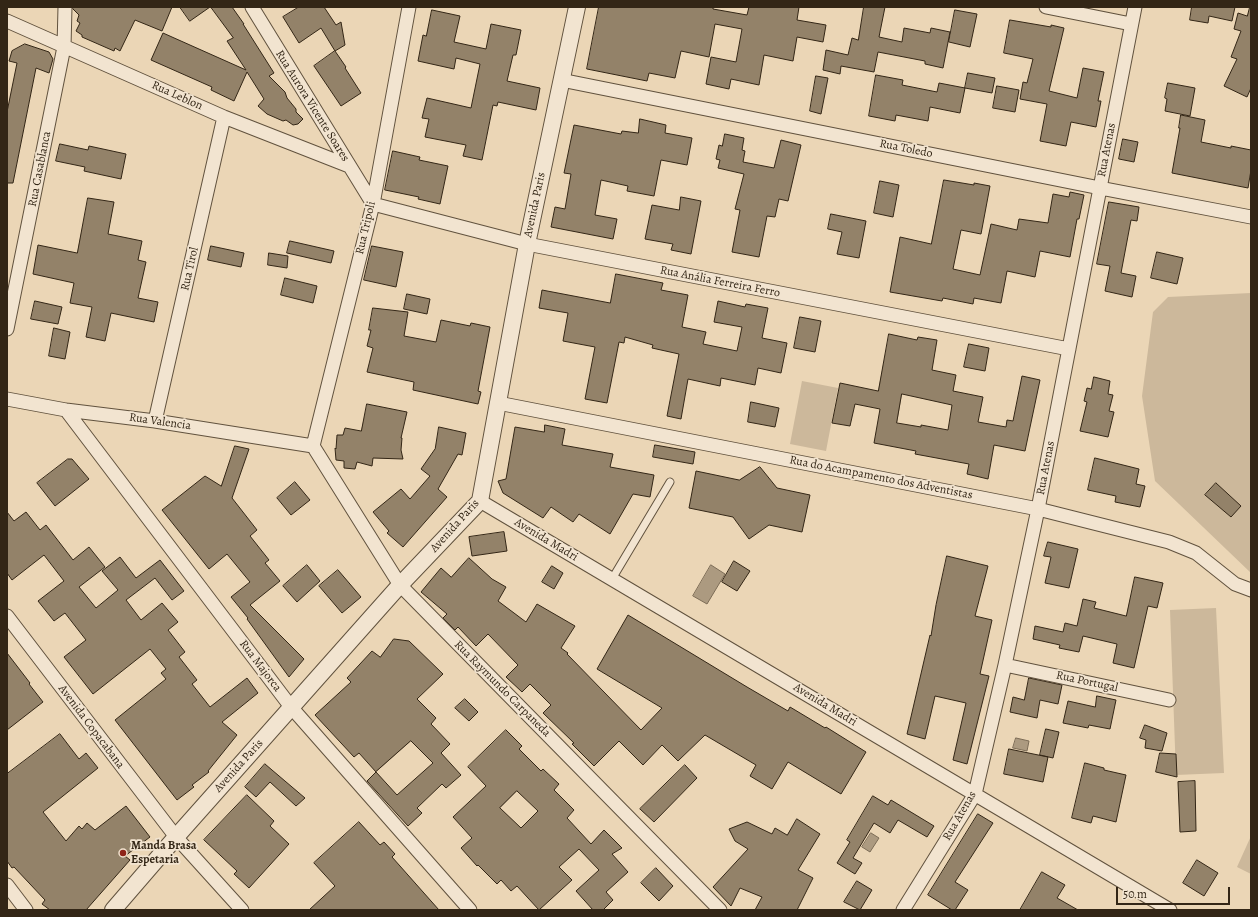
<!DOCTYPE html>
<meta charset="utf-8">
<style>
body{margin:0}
#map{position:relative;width:1258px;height:917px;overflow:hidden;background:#ebd6b6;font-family:Alegreya,serif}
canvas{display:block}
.frame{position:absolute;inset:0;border:8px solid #332616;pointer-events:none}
.scale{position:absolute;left:1116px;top:887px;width:114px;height:18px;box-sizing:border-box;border:2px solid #332616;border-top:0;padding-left:5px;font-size:12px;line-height:14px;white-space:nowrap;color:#332616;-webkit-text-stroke:3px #f2e4d0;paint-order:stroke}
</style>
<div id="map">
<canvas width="1258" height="917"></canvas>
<div class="frame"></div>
<div class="scale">50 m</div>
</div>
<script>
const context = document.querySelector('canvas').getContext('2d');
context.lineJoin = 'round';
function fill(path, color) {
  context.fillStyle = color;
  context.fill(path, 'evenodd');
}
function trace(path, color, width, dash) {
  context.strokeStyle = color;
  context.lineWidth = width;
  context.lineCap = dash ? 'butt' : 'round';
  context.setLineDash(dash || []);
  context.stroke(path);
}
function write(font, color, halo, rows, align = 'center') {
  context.font = font + ' Alegreya,serif';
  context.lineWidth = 3.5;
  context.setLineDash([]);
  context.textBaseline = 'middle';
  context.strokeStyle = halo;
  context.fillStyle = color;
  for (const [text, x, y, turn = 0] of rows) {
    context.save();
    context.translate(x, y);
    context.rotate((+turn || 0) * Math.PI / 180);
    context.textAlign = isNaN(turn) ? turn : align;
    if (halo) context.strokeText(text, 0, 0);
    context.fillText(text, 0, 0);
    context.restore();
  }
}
fill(new Path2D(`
 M1251,293v280l-96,-92 -13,-85 11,-84 15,-15z
 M802,381l36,7 -12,63 -36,-7z
 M1216,608l8,165 -48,2 -6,-165z
 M1251,836v38l-14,-7z`), '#ccb89b');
const water = new Path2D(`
 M711,565l14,9 -18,30 -14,-8z
 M1016,738l13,3 -2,10 -14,-3z
 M871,833l8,5 -9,14 -8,-5z`);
fill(water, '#ac9a80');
trace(water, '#7c6c56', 1);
const building = new Path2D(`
 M73,7h99l-10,24 -27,-11 -15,31 -5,-3 -1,3 -32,-14v-2l-6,-4 4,-8 -3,-2 2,-6 -6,-6z
 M180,7h30l-20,14z
 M211,7h21l12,17h-1l31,49 -5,3 16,16 2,6 9,11v3l7,7 -5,5 -5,1 -7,-5 -3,1 -16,-7 -9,-8 6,-7 -17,-27 -13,29 -23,-11 1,-3 -61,-27 12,-27 83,37 -19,-29 6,-3z
 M299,7h25l12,18 5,-3 4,23 -10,6 -14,-23 -22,15 -16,-26z
 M599,7h114v2l34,6 2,-8h50l-2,13 29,5 -3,17 -26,-5 -4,24 -29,-6 -5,30 -28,-6 -2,10 -23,-5 5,-27 25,5 6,-33 -27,-5 -6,33 -28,-6 -6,27 -26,-5 -2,8 -60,-12z
 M864,7h21l-6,30 23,5 2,-14 26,5 1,-5 19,4 -7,36 -18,-4v-3l-47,-9 -4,20 -33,-6 -1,8 -17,-4 3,-20 22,5 4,-17 6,2z
 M1192,7h43l-3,14 -23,-5 -1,7 -18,-3z
 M1250,7l1,1v80l-4,9 -23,-11 13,-27 -6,-2 10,-26 -7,-2 4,-16 9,3z
 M432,10l28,6 -6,26 32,7 5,-25 30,6 -5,25h-3l-6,26 33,7 -4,22 -38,-8 -1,4 -4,-1 -11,55 -19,-4 3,-11 -41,-8 4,-18 -7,-1 5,-20 44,10 9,-44 -24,-6 -2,11 -36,-8 5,-26 3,1z
 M955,10l22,4 -7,33 -21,-5z
 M1010,20l41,7v-2l13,3 -15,63 28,7 6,-30 21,4 -6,29h3l-5,26 -25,-5 -5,24 -26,-5 7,-37 -27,-5 3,-17 4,1 6,-24 -29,-6z
 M25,44l24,8 4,7 -4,14 -13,-5 -23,115h-6v-71l10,-49 -8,-2 3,-10z
 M335,51l11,16 -1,1 16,25 -20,13 -27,-40z
 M968,73l27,5 -3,15 -27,-5z
 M876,75l27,5 -1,5 35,7 2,-9 26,5 -5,25 -30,-6 -2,14 -32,-6 -1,6 -26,-5z
 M816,76l12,2 -7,36 -11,-3z
 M1168,83l27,5 -5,28 -25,-5 2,-12 -2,-1z
 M997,86l22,4 -4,22 -22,-4z
 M1181,115l24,5 -4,22 30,6v-2l20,4v20l-3,18 -76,-15 8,-45h-1z
 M640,119l26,6 -1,8 27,5 -5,27 -26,-5 -7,36 -27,-5 1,-5 -27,-6 -6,35 22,4 -4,20 -62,-12 4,-20 10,2 6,-35 -7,-1 10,-48 47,9 1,-3 16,2z
 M725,134l19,4 -2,12 3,1 -2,11 31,6 7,-28 20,5 -13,56 -9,-2 -4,18 -8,-1 -8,41 -27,-5 8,-42 -5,-1 9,-35 -26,-6 2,-8 -4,-1 3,-14 3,1z
 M1123,139l15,3 -4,20 -15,-3z
 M60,144l28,6 1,-4 37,8 -5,25 -37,-8 1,-4 -29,-6z
 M393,151l27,6 -1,3 29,6 -8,38 -22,-5 1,-2 -34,-7z
 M944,180l30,5v-2l16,3 -9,48 -20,-4 -8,39 27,6 11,-51 26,6 2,-11 29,4 5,-29 16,3 1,-5 14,3 -5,24h-2l-7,38 -30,-6 -5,26 -28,-6 -6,32 -27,-5 -1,6 -30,-6 -1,3 -52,-9 10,-55 31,7z
 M880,181l19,4 -6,32 -19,-4z
 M681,197l20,4 -10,53 -20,-4 2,-6 -28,-5 7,-34 27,5z
 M88,198l26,4 -6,32 34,7 -4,19 8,2 -8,36 20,4 -4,20 -43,-9 -6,28 -19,-4 6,-30 -22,-4 4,-20 -41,-9 5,-29 39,8z
 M1109,202l30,5 -2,14 -6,-1 -10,53 15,3 -4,21 -27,-6 5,-25 -13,-2z
 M831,214l35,7 -7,37 -22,-4 5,-22 -14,-3z
 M290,241l44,10 -3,12 -44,-10z
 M211,246l33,7 -3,14 -33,-7z
 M372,246l31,6 -7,35 -32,-7z
 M1157,252l26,6 -6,26 -26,-6z
 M269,253l19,3 -1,12 -19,-3z
 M616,274l47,9 -2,7 27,5 -6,32 24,5 -3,12 34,7 5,-24 -28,-5 4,-21 27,6 1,-3 22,4 -6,30 25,5 -6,30 -23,-5 -3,17 -34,-7 -1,8 -32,-7 -7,40 -14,-3 12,-62 -27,-6 1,-3 -28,-8 -1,6 -5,-1 -12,61 -22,-4 10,-52 -32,-6 5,-28 -29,-5 3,-18 68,13z
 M285,278l32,8 -4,17 -32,-8z
 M407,294l23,5 -3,15 -23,-5z
 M35,301l27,6 -4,17 -27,-5z
 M373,308l35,4 -4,24 32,6 5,-22 29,6 1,-3 19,4 -12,64 3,1 -3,12 -65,-14 1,-8 -47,-10 6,-24 -6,-2 4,-16h-2z
 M800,317l21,4 -6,31 -21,-4z
 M54,328l16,4 -5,27 -16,-3z
 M889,334l28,6 1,-3 19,3 -5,30 24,5 -3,16 30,6 -5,25 28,5 1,-7 6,1 9,-45 18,4 -15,71 -31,-6 -6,34 -21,-5 2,-10 -54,-10 1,-3 -42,-8 6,-34 -25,-5 -5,22 -18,-3 8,-40 38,8zM902,394l50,11 -4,25 -27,-5v2l-24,-4z
 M969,344l20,4 -4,23 -21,-4z
 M1094,377l16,4 -2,13 5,1 -4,16 5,1 -6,25 -28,-6 7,-29 -3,-1 3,-13 4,1z
 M751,402l28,6 -4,19 -27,-5z
 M367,404l40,8 -6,26h1l-1,12 2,9 -30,-1 -1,8 -15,-4 -2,7 -11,-1v-7l-8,-1 -1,-12 1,1 1,-14h6l2,-7 16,3z
 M545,425l20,4 -3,16 51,9 -3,13 44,8 -4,22 -17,-3 -23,40 -31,-20 -6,8 -22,-15 -8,11 -40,-25 -5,-12 8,-2 9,-52 29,5z
 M439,427l27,6 -4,22 -4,-1 -20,35 9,8 -44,50 -16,-14 2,-2 -16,-19 28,-23 9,10 20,-23 -9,-7 14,-20z
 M655,445l40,7 -2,12 -40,-7z
 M235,446l14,3 -17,49 25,32 -7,6 19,24 -4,3 15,18 -30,24 54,54 -15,18 -42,-58 1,-1 -17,-21 19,-15 -23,-28 -18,15 -47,-59 43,-34 16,10z
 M1095,458l44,11 -3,15 9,2 -5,21 -25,-5 1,-6 -28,-6z
 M68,459h4l17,20 -34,27 -18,-23z
 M760,467l17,21 33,7 -8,37 -33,-7 -20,14 -16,-22 -44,-9 7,-37 43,9z
 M295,482l15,18 -19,15 -14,-17z
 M1216,483l25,23 -10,11 -26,-22z
 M7,512l7,9 12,-9 14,18 6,-5 27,35 16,-13 16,20 -26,20 17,21 22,-18 -16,-19 18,-14 16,21 24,-18 24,31 -12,9 -17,-22 -29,22 15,20 21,-17 16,19 -10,8 17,22 -6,5 18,23 -5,4 18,23 37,-29 11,15 -36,29 15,13 -29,36 1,1 -17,13 2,2 -17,13 -62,-80 51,-41 -5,-6 5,-4 -16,-20 -57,45 -29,-37 22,-17 -21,-27 -11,8 -16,-20 26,-20 -20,-26 -32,25 -5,-7z
 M504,532l3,19 -35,5 -3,-19z
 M1048,542l30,7 -9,39 -24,-5 6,-26 -7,-1z
 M947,556l41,10 -13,50 17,4 -12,54 9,2 -22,88 -14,-4 13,-57 -31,-7 -10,43 -18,-5 23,-99 1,1 5,-31z
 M469,558l23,21 14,8 -8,14 28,21 11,-18 38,22 -14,22 7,5 -1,1 74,76 21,-22 -65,-39 31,-54 119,72 41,24 2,-4 35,21 1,-1 40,25 -25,42 -53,-32 -16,27 -22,-13 6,-11 -51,-30 -27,26 -16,-16 -19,20 -24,-24 -25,25 -22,-22 2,-1 -31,-30 8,-8 -21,-21 -8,8 -16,-15 12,-12 -30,-31 -12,12 -18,-19 -3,3 -12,-12 4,-4 -26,-22 20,-24 10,9z
 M734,561l16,10 -13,20 -15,-9z
 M307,565l13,16 -23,21 -14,-16z
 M552,566l11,7 -9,16 -12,-7z
 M338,570l23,27 -19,16 -23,-27z
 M1135,577l28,6 -6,25 -9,-2 -14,62 -21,-5 4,-19 -34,-8 -4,16 -20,-4 1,-3 -27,-6 2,-13 28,6 2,-9 12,3 6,-27 13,3 -2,6 32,8z
 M394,639l15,2 34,33 -26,25 19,19 -5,6 19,20 -9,9 20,22 -15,13 -4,-4 -25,24 5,5 -14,13 -41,-45 9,-9 -17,-19 -5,4 -39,-42 36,-33 -4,-4 25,-27 8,6zM411,741l22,22 -36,32 -21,-23z
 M7,653l23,30 -1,1 14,18 -36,28z
 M1029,678l33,7 -4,19 -18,-4 -3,18 -27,-6 3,-15 11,3z
 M1097,696l19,4 -6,29 -21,-4 -1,3 -25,-5 5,-22 27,6z
 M465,699l13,13 -9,9 -14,-13z
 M1145,725l22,8 -5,18 -17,-3 1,-8 -6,-2z
 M1046,729l13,3 -6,26 -13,-3z
 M506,730l16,16 -3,3 22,22 2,-2 16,15 -5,6 20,20 -7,8 24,26 13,-14 18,18 -10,6 16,18 -22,20 7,8 -10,10h-10l-17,-19 23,-21 -20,-21 -20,18 13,13 -33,30 -22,-24 -6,5 -10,-11 -4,4 -19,-19 -1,1 -16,-18 11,-10 -19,-21 33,-31 -18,-19zM517,791l21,20 -17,17 -21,-20z
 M60,734l19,25 7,-6 12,15 -55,44 23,29 13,-15 3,3 5,-6 8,7 31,-24 24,31 -25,19 5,4 -44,50h-36l-8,-6 3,-4 -31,-33 -2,1 -5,-7v-87z
 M1009,749l39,8 -5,25 -39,-8z
 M1160,753l16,1 1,23 -21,-5z
 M1085,763l19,5v2l22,5 -10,47 -23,-6 -2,7 -19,-5z
 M265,764l7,6 33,28 -9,8 -26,-24 -14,15 -11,-10z
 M685,765l12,13 -43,44 -14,-13z
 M1195,781l1,50 -16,1 -2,-50z
 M247,795l27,26 -4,5 19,18 -40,44 -15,-14 3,-3 -33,-31z
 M873,796l15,9 3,-5 43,26 -7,11 -29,-17 -8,13 -16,-10 -21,35 9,5 -7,11 -18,-11 13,-21 -3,-2z
 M978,814l15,9 -38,59 13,8 -13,20h-3l-24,-15z
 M797,819l23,15 -22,36 15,8 -16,32h-42l7,-13 -22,-9 -9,18 -18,-19 35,-38 -13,-8 -6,-12 18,-7 25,12 3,-6 12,7z
 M359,822l21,23 4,-3 11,12 -3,3 47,53h-130l26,-24 -21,-23z
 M1197,860l21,13 -14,23 -21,-13z
 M656,868l17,18 -14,15 -18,-18z
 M1042,872l23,13 -8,13 21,12h-58z
 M857,881l15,9 -12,20 -16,-8z`);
fill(building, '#938269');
trace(building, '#332616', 1);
const service = new Path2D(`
 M612,579l58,-97`);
const minor = new Path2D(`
 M252,7l121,197 154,40 542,105
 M1046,7l85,17
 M7,21l217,96 125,49
 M561,80l539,108 151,29
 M7,329l57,-282 1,-40
 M7,399l59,11 89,11 158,25
 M498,403l540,106 131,33 27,11 39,31 16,6
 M66,410l225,297 179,203
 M155,421l69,-304
 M313,446l87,139 320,325
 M313,446l60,-242 36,-197
 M480,501l690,409
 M7,616l169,221 66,73
 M1005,665l164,35
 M7,885l19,25
 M903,910l72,-116 30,-129 33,-156 97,-502`);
const tertiary = new Path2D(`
 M113,910l63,-73 224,-252 80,-84 47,-257 50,-237`);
trace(service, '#61523e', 9);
trace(minor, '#61523e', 15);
trace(tertiary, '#61523e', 18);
trace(service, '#f2e4d0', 7);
trace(minor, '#f2e4d0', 13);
trace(tertiary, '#f2e4d0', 16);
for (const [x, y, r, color] of [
 [123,853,4,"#8f2418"]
]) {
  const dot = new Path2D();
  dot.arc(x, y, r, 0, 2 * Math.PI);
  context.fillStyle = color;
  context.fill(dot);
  trace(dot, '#f2e4d0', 1.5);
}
write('12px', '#332616', '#f2e4d0', [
 ["Rua Leblon",177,96,24],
 ["Rua Aurora Vicente Soares",312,106,58],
 ["Rua Toledo",906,149,11],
 ["Rua Atenas",1107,150,-79],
 ["Rua Casablanca",40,169,-79],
 ["Avenida Paris",535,205,-78],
 ["Rua Tripoli",366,228,-77],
 ["Rua Tirol",190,269,-77],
 ["Rua Anália Ferreira Ferro",720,282,11],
 ["Rua Valencia",160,422,8],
 ["Rua Atenas",1046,468,-79],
 ["Rua do Acampamento dos Adventistas",881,478,11],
 ["Avenida Paris",455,526,-48],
 ["Avenida Madri",546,540,31],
 ["Rua Majorca",260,666,53],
 ["Rua Portugal",1087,682,12],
 ["Rua Raymundo Carpaneda",502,689,45],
 ["Avenida Madri",825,705,31],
 ["Avenida Copacabana",91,727,53],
 ["Avenida Paris",239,766,-48],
 ["Rua Atenas",960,816,-60]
]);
write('bold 12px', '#332616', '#f2e4d0', [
 ["Manda Brasa",131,846],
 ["Espetaria",131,860]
], 'left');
</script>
